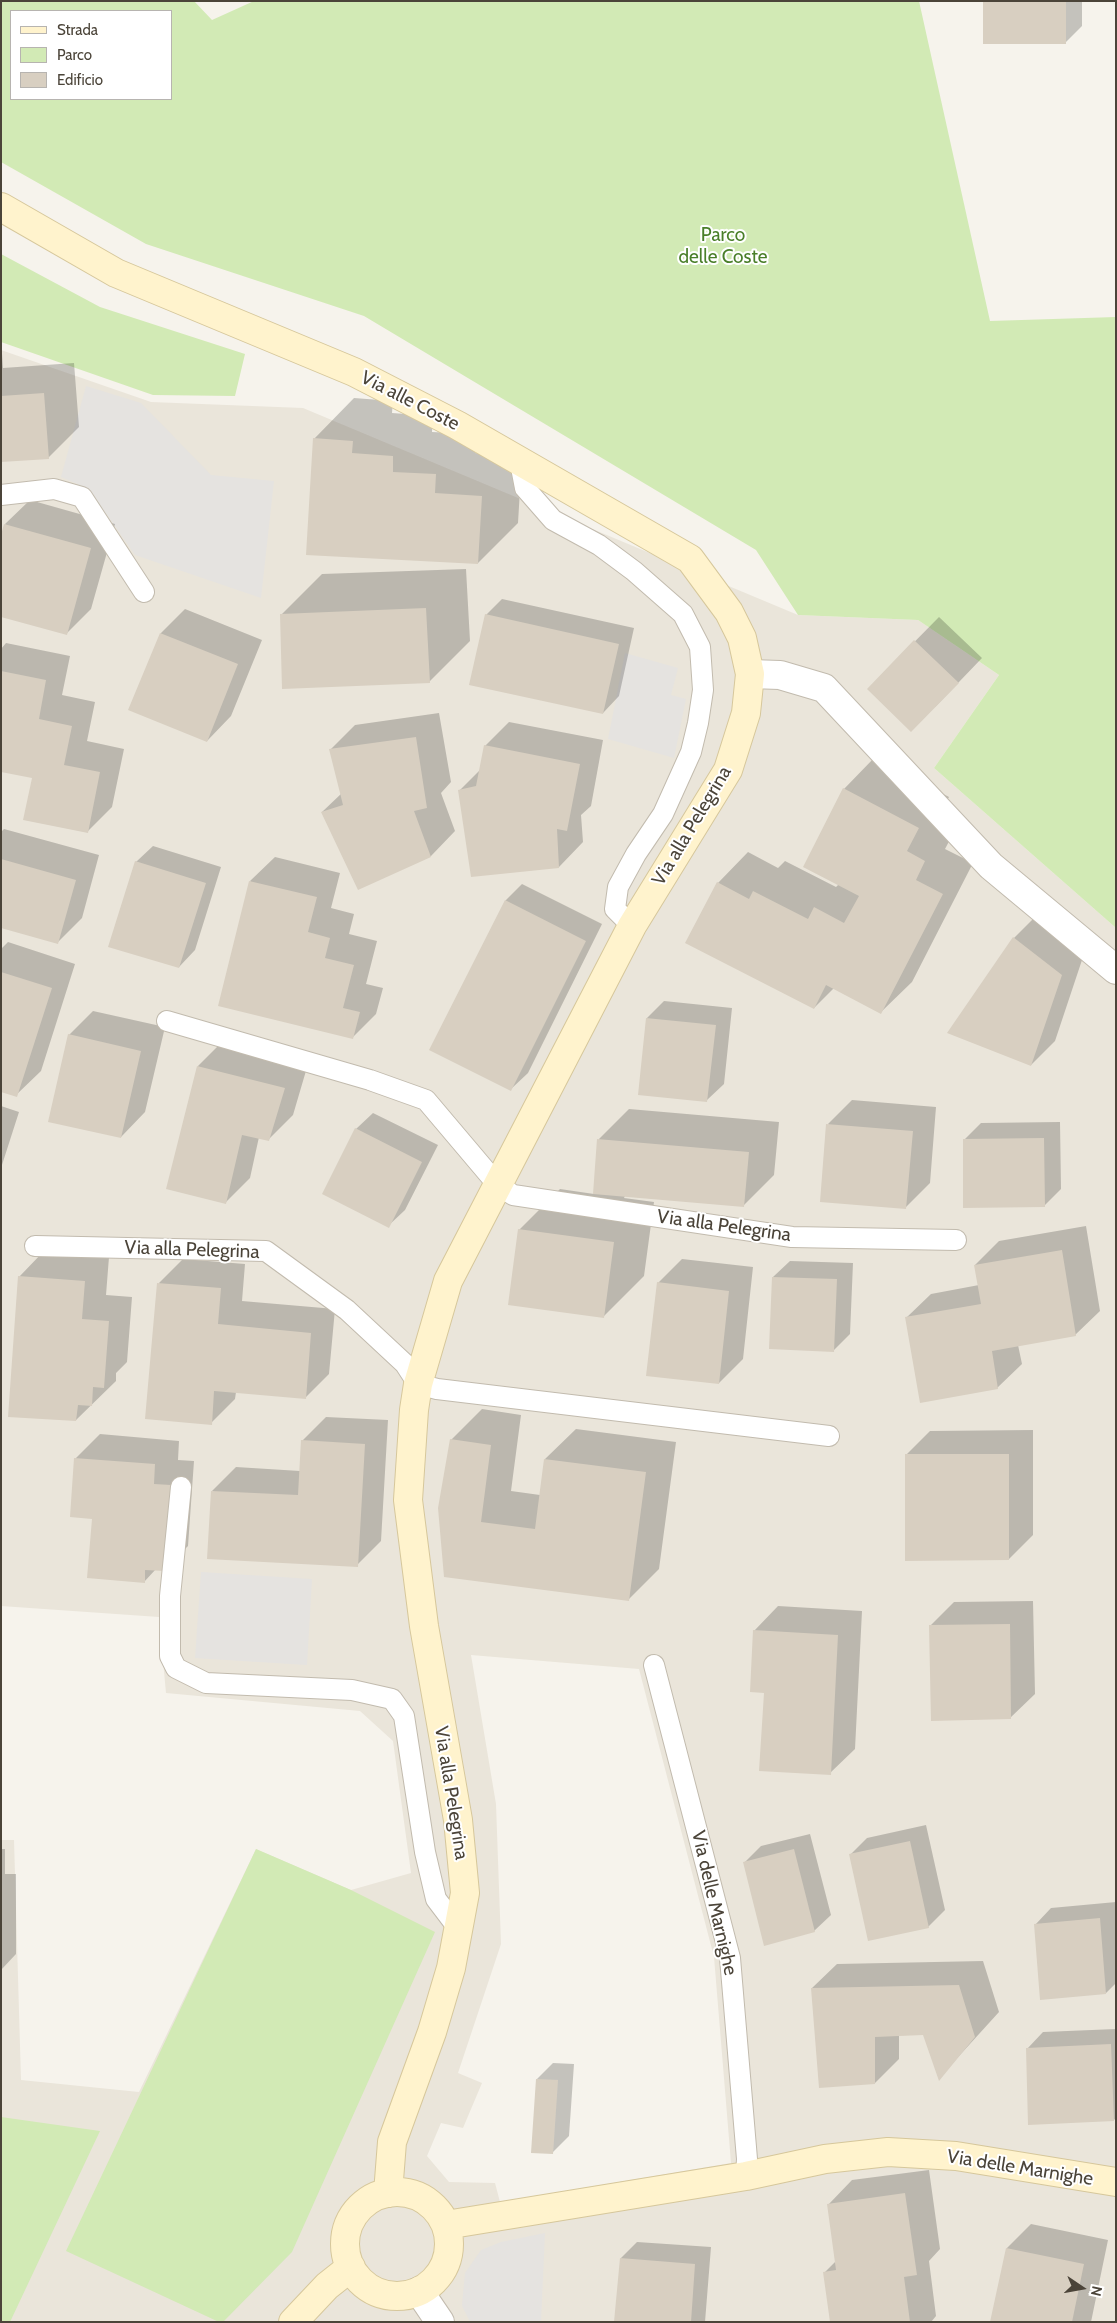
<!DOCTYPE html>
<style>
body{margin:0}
#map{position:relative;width:1117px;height:2323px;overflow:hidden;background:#f6f3ec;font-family:Cabin,sans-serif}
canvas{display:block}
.frame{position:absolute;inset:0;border:2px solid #4b4439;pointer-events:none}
.legend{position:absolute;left:10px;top:10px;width:162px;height:90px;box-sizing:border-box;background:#fff;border:1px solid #b7b4b0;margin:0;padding:6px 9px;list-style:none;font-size:15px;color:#4b4439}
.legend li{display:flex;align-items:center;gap:10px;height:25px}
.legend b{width:25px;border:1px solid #b7b4b0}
.north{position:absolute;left:1057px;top:2263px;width:50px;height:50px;-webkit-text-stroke:4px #fff;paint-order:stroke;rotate:102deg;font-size:14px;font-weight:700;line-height:20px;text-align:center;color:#4b4439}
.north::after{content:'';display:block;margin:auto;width:18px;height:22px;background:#4b4439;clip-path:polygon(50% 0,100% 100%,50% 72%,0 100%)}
</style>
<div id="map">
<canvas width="1117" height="2323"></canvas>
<div class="frame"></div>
<ul class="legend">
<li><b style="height:6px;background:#fff3cd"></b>Strada</li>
<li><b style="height:14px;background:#d2eab5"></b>Parco</li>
<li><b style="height:14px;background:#d8cfc1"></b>Edificio</li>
</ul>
<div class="north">N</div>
</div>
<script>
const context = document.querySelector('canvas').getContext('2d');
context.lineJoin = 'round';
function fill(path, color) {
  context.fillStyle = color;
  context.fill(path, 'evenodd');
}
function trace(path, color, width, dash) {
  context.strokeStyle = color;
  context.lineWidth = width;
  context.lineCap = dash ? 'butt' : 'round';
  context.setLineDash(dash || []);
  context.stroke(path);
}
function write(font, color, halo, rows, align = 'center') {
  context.font = font + ' Cabin,sans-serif';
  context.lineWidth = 4;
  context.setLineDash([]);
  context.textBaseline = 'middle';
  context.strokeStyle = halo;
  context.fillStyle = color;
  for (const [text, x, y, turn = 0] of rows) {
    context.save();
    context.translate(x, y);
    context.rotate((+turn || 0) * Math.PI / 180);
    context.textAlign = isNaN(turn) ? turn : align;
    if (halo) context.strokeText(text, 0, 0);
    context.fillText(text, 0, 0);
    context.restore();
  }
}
fill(new Path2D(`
 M1,350l150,52 152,6 495,207 120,5 81,55 -65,93 182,160v1394h-1115v-482h13l7,240 118,12 117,-243 95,41 60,-17 -18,-132 -33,-30 -194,-18 -7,-76 -158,-11zM471,1655l168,14 75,288 17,206 -231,39 -5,-19 -46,-1 -22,-26 14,-33 22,5 19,-45 -24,-10 43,-129 -5,-140z`), '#eae5da');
fill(new Path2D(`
 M1,1h193l18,19 42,-19h665l71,320 126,-4v611l-182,-160 65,-93 -81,-55 -120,-5 -42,-65 -392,-234 -218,-72 -145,-82zM11,11h160v88h-160z
 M1,254l99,53 145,47 -10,42 -82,-1 -152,-53z
 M256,1849l95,41 84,42 -143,320 -69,70h-4l-153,-71z
 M1,2117l99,14 -90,191h-9z`), '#d2eab5');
fill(new Path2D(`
 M86,386l55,17 70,72 63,6 -13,117 -126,-43 -46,-66 -28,-12z
 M625,653l53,15 -7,27 15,4 -12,59 -66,-19z
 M201,1572l111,7 -5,86 -112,-7z
 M545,2233l-4,89h-71l-8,-16 3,-33 16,-23 20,-8z`), '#e5e3e0');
fill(new Path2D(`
 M984,1h98v25l-17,17z
 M1,339l2,29 71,-5 5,64 -31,31 -47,3z
 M354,398l39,3 -1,12 41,3 -1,16 44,2 -1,19 47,3 -4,67 -40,40 -164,-124z
 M30,500l85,24 -24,85 -24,24 -62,-109z
 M466,569l4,72 -41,41 -148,-67 41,-41z
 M502,599l132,29 -15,68 -16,17 -117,-98z
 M185,609l77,31 -31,76 -24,25 -77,-32 31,-76z
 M939,617l43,41 -47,49 -67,-18z
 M6,643l64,13 -8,39 33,7 -8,39 37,8 -12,58 -24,24 -55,-54 -32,-38v-90z
 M439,713l12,69 -10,11 14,38 -24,25 -73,32 -36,-76 20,-19 -12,-43 25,-25z
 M509,722l94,18 -12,66 -10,9 2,27 -24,25 -100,-76 21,-21 5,-24z
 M874,758l75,39 -13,23 19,10 -10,19 28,14 -61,119 -31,30 -47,-24 -20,20 -96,-125 30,-31 30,16 7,-7 51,26 3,-3 5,-95z
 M4,829l95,26 -17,63 -25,25 -56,-16v-95z
 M153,846l68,21 -26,83 -16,17 -43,-105z
 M275,857l65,16 -9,35 23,6 -5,20 28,7 -11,43 17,4 -7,26 -24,24 -102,-157z
 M522,884l80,40 -74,149 -17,16 -80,-40 75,-149z
 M1038,914l47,37 -30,90 -24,24 -17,-127z
 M8,942l67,22 -34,107 -25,24 -15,-5v-141z
 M664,1001l68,7 -8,76 -17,16 -67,-6 7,-76z
 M93,1011l72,16 -20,85 -24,25 -52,-102z
 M222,1042l86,22 -15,51 -24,24 -10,-2 -9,41 -24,24 -28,-136z
 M852,1100l84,7 -6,76 -24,24 -78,-83z
 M1,1106l18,6 -18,56z
 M629,1109l150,13 -5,53 -31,31 -118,-10 -1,2 30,4 -10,74 -41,41 -84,-87 41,-41 34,5 5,-55z
 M373,1113l65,32 -33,65 -17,16 -32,-97z
 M1060,1122l1,67 -17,17 -80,-66 17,-17z
 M1086,1226l14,85 -25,24 -57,10 4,19 -25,24 -91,-70 25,-24 48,-9 -4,-20 24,-24z
 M43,1252l66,5 -3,38 26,2 -5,65 -11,11v8l-40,39 -57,-143z
 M183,1259l62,5 -3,37 93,8 -6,65 -24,24 -69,-6 -1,7 -24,24 -52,-140z
 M682,1259l71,8 -10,92 -24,24 -61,-100z
 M790,1261l63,2 -3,71 -16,16 -61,-73z
 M482,1409l39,6 -10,76 29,4 5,-36 31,-30 100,13 -17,127 -31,31 -183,-24 6,-136z
 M326,1417l62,3 -7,121 -24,24 -145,-74 24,-24 64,4 2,-30z
 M1033,1430v105l-24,24 -103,-104 24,-24z
 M100,1434l79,7 -1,19 16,1 -6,85 -24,24 -8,-1 -12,13 -51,-65 -18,-58z
 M1033,1601l2,93 -25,24 -80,-92 24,-24z
 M778,1606l84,5 -7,138 -25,24 -65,-81 -11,-61z
 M926,1825l19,85 -17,17 -77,-73 16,-16z
 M810,1834l21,81 -17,16 -70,-68 17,-17z
 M1,1849h4v25h11v80l-15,16z
 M1116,1902v81l-10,10 -71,-68 16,-17z
 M983,1961l16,51 -60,66 -15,-45 -25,2v24l-24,24 -63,-95 25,-24z
 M1116,2029v89l-2,2 -87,-71 16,-17z
 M553,2063l21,1 -5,72 -16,16 -16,-73z
 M929,2170l11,79 -11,12 7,55 -5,6h-100l-7,-49 12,-12 -8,-56 24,-25z
 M1031,2224l77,16 -17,82h-99l15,-74z
 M637,2242l74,5 -6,75h-89l5,-64z`), '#0003');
fill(new Path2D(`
 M983,1h83v43h-83z
 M44,393l5,66 -48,3v-66z
 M313,438l40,3 -1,12 41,3v16l43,2 -1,19 47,3 -4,68 -172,-9z
 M4,524l87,24 -24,87 -66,-18v-82z
 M426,608l4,75 -148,6 -2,-75z
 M485,614l134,30 -16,70 -134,-29z
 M160,633l78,31 -31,78 -79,-32z
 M914,640l45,43 -48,49 -44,-43z
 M1,671l45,9 -7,39 33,7 -8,39 36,7 -12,61 -65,-13 9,-42 -31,-6z
 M416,737l11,71 -13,3 17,46 -73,33 -37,-78 22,-7 -14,-56z
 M484,745l96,19 -13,67 -10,-2 2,39 -88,9 -13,-87 18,-4z
 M843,788l76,40 -12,23 18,10 -9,19 27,14 -62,120 -55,-29 -12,24 -129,-66 32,-61 32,17 4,-8 55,28 6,-12 30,16 15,-27 -56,-29z
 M1,859l75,21 -18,64 -57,-16z
 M135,861l71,22 -27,85 -71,-21z
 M249,881l68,16 -9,35 22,6 -5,20 29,7 -11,43 17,4 -7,27 -135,-33z
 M505,900l81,41 -75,150 -82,-41z
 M1013,937l49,38 -31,91 -84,-33z
 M1,972l51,16 -35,109 -16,-5z
 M646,1018l70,7 -9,77 -69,-7z
 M68,1034l73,17 -20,87 -73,-16z
 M197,1066l88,22 -16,53 -27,-6 -16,69 -60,-15z
 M826,1124l87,7 -7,78 -86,-7z
 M355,1128l67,34 -33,66 -67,-34z
 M1044,1138l1,69 -82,1v-69z
 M597,1139l152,13 -5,55 -151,-13z
 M518,1229l96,13 -10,76 -96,-13z
 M1062,1250l14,86 -84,15 6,38 -78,14 -15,-86 76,-13 -7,-39z
 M18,1276l67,5 -3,38 27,2 -5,67 -11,-1 -1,19 -14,-1 -2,16 -68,-4z
 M772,1277l65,2 -3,73 -65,-3z
 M657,1282l72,9 -10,93 -73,-8z
 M157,1283l64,5 -3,36 93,9 -5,66 -92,-8 -2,34 -67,-6z
 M450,1439l41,6 -10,77 54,7 9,-70 102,13 -17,129 -185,-24 -6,-69z
 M301,1440l64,4 -7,123 -151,-8 4,-68 87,4z
 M905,1454h104v106l-104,1z
 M74,1458l81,6 -1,20 17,1 -7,86 -19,-1v13l-58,-5 5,-59 -22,-2z
 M1010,1624l1,95 -80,2 -2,-96z
 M753,1630l85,5 -7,140 -72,-4 5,-78 -14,-1z
 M910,1841l19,87 -61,13 -19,-87z
 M794,1849l21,83 -51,14 -21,-84z
 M1100,1918l6,76 -66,6 -6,-76z
 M959,1985l16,52 -36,44 -16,-46 -48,2v47l-56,4 -8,-100z
 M1111,2044l3,77 -86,4 -2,-77z
 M536,2079l22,1 -5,74 -22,-1z
 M905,2193l12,82 -13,2 6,45h-80l-7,-50 13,-2 -9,-66z
 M1006,2248l78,16 -12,58h-82z
 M620,2258l75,6 -4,58h-77z`), '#d8cfc1');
const lane = new Path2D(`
 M520,462l5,26 28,32 46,25 35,26 49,43 17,33 3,43 -5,33 -7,29 -28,62 -27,40 -18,33 -3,22 17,17
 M1,495l53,-6 28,8 62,95
 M167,1021l203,59 56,20 71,84 16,11 279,42 164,3
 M35,1246l231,5 81,59 58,54 13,20 19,5 392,47
 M181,1487l-11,109v60l6,12 30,15 146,7 40,9 12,17 21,136 11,47 22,29
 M654,1665l76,293 17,201 -1,17`);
const street = new Path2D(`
 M750,674l30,1 44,13 167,178 125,104
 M419,2291l21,31`);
const secondary = new Path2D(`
 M1,207l115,66 238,99 103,53 233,134 39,53 13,26 8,36 -4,39 -18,57 -96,156 -184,355 -30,103 -4,26 -6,90 16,126 34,194 7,73 -14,75 -19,64 -40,110 -4,51
 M345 2244a52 52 0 1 1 104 0a52 52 0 1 1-104 0Z
 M446,2225l300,-49 79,-17 63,-7 68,4 160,26
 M293,2322l34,-36 24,-19`);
trace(lane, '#c2bbae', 22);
trace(street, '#c2bbae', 30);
trace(secondary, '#d6c79b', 30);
trace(lane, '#fff', 20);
trace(street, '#fff', 28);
trace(secondary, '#fff3cd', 28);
write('19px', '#4a7f2a', '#fff', [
 ["Parco",723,235],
 ["delle Coste",723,257]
]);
write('19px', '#4b4439', '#fff', [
 ["Via alle Coste",410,401,27],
 ["Via alla Pelegrina",692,826,-59],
 ["Via alla Pelegrina",724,1226,8],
 ["Via alla Pelegrina",192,1250,2],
 ["Via alla Pelegrina",451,1793,81],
 ["Via delle Marnighe",714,1903,77],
 ["Via delle Marnighe",1020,2168,9]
]);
</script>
